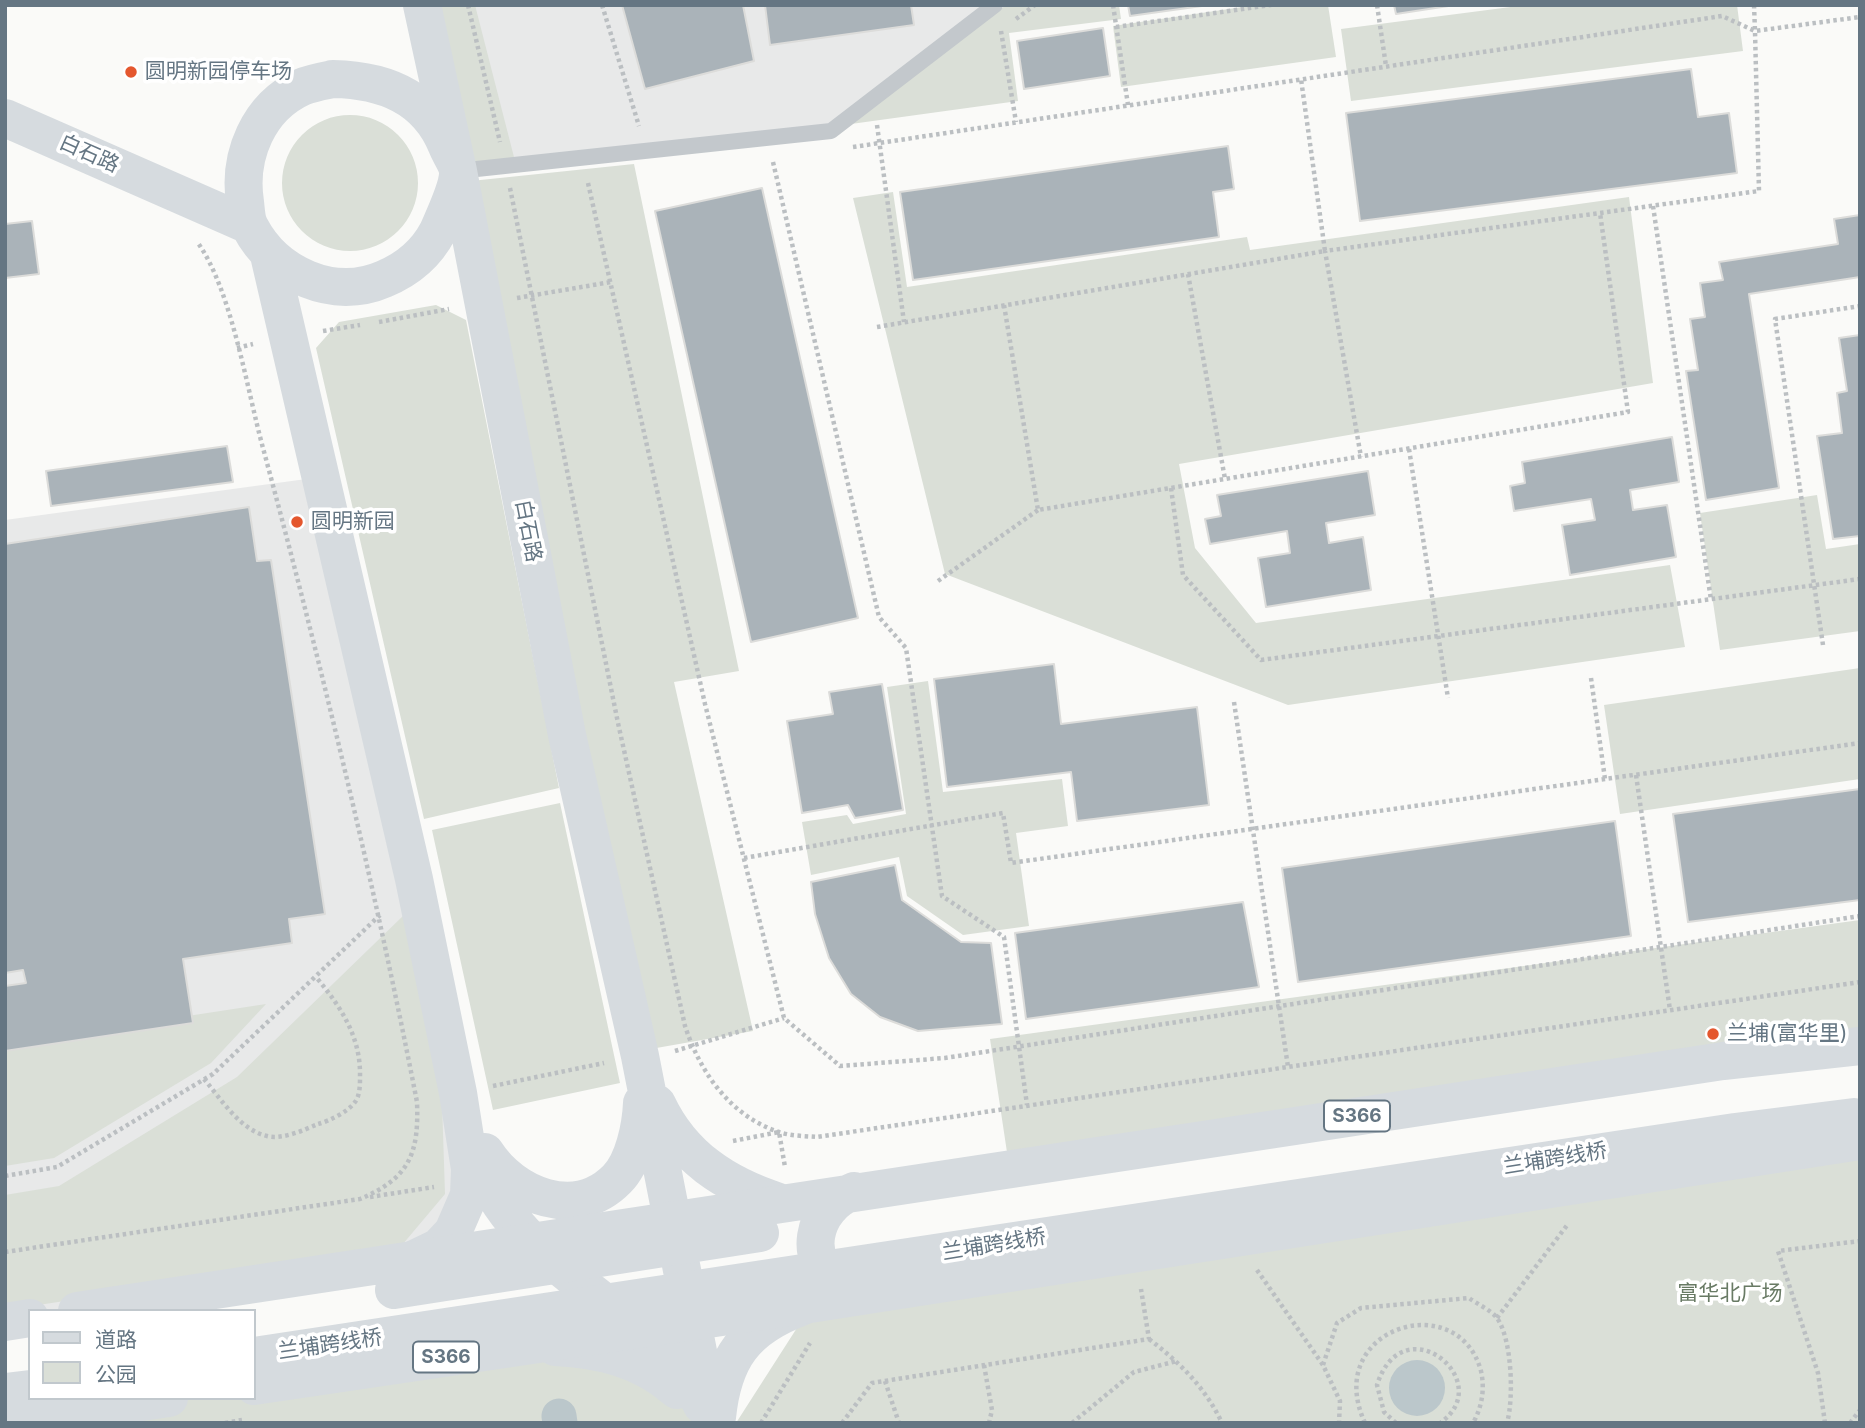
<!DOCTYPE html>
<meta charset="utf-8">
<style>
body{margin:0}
#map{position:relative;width:1865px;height:1428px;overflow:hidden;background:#fafaf8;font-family:Inter,"Noto Sans SC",sans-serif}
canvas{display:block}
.frame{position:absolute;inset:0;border:7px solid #657683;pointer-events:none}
.legend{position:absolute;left:28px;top:1309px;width:228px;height:91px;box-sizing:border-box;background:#fff;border:2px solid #c1c8cd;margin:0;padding:9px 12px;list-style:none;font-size:21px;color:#657683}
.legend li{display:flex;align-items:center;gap:14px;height:35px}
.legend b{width:35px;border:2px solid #c1c8cd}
</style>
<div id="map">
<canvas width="1865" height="1428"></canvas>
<div class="frame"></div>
<ul class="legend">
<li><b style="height:9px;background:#d6dbdf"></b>道路</li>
<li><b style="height:19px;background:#dadfd7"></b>公园</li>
</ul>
</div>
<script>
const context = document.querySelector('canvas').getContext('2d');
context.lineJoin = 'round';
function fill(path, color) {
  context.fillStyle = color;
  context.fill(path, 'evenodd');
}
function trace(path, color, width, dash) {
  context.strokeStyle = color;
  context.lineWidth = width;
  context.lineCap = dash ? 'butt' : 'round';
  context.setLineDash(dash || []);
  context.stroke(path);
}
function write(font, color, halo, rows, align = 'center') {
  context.font = font + ' Inter,"Noto Sans SC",sans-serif';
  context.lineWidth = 7;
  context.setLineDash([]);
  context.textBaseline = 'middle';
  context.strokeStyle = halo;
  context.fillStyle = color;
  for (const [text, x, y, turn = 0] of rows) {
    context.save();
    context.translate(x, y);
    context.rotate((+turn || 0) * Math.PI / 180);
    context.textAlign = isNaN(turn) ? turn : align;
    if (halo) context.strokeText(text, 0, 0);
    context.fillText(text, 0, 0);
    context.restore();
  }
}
fill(new Path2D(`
 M422,5h572l-163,126 -373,40z
 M321,477l149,692 -32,78 -365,64h-43l-25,10v-801z`), '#e8e9e9');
fill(new Path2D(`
 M426,5h49l40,156 -54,6z
 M1006,5h113l2,14 -112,14 9,68 -167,23z
 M1256,5h72l8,52 -215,30 -8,-61z
 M1526,5h211l6,46 -392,50 -10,-72z
 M282 183a68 68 0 1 1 136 0a68 68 0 1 1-136 0Z
 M634,164l105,507 -65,11 79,349 -108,19 -174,-869z
 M893,192l14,95 340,-50 3,13 379,-53 24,186 -474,81 16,84 61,75 414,-58 15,82 -397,58 -343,-131 -92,-376z
 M436,305l30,15 93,468 -135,31 -108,-471 23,-26z
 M1817,495l9,54 34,-5v87l-140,19 -20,-137z
 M1860,668v111l-240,35 -16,-109z
 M928,681l15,111 119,-13 6,47 -52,7 13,93 -66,9 -56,-39 -8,-39 -88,18 -9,-53 45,-7 6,9 53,-10 -19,-127z
 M560,803l60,280 -127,27 -61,-280z
 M404,915l38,187 3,92 -48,57 -392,59v-115l54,-9 178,-109z
 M1860,920v116l-852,123 -18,-120z
 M266,1004l-55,59 -157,95 -49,8v-122z
 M1860,1144v279h-1124l75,-117z
 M613,1333l88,90h-681l162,-25h72z`), '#dadfd7');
fill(new Path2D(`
 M1389 1388a28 28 0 1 1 56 0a28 28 0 1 1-56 0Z`), '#bbc7cb');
trace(new Path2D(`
 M559,1416l1,7`), '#bbc7cb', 35);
const building = new Path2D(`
 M622,5h121l11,56 -109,28z
 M765,5h146l3,20 -144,20z
 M1128,5h81l-79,11z
 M1394,5h61l-59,9z
 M1103,28l7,48 -86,13 -7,-48z
 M1691,69l7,48 31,-4 8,60 -377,48 -14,-108z
 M1228,146l6,43 -21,3 6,45 -306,43 -13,-88z
 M762,188l96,430 -107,24 -96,-431z
 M1860,215v62l-111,17 30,194 -73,12 -20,-129 12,-1 -8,-51 15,-2 -5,-34 23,-3 -4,-18 119,-18 -4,-25z
 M32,221l7,53 -34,4v-54z
 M1860,335v201l-27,3 -16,-103 25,-3 -5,-40 10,-2 -8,-53z
 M1672,437l7,45 -49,8 3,20 34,-5 9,52 -106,18 -8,-50 33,-5 -4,-21 -77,12 -4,-25 15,-3 -3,-21z
 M227,446l6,36 -182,24 -5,-35z
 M1368,471l7,44 -49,8 3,20 34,-6 8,53 -105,17 -8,-49 32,-5 -3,-22 -77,13 -5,-25 16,-3 -4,-21z
 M249,507l8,54 14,-1 54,354 -36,5 3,24 -109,16 10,64 -188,28v-65l21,-3 -3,-13 -18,3v-429z
 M1054,664l7,60 136,-17 12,98 -132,16 -6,-49 -124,15 -13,-108z
 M882,684l21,126 -48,8 -7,-13 -46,8 -15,-92 46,-7 -4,-22z
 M1860,789v111l-172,22 -15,-108z
 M1615,821l16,115 -333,46 -16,-114z
 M895,865l7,35 59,42 30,1 11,81 -84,7 -38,-14 -29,-23 -22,-36 -14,-44 -4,-32z
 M1243,902l16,85 -233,32 -11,-86z`);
fill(building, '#aab3b9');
trace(building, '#dcdcda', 2);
trace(new Path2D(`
 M468,5l32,137
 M602,5l37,121
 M1113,5l15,100
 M1377,5l9,61
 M1754,5l1,26 105,-14
 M1016,19l19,-14
 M1116,27l155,-22
 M1001,31l15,91
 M877,125l27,197
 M853,147l869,-131 33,15 4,160 -434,60 36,206
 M773,162l106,455 27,31 36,248 62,41 23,168
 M588,183l117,521 79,314 56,48 105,-8 915,-142
 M510,188l108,535 67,303c15,46 45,90 94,106 11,4 26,4 38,5l1043,-155
 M1653,206l58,394
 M1188,274l37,205
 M517,298l94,-16
 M1004,305l34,205 590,-98 -28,-199
 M379,322l70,-13
 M877,327l448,-76 -24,-172
 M323,331l37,-6
 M237,348l16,-4
 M1409,449l39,249
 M1171,488l12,87 78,85 599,-81
 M938,581l100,-71
 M1823,645l-48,-326 85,-13
 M1591,678l14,101
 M1234,702l54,365
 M1636,775l34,235
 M744,858l259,-45 8,50 849,-120
 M675,1051l109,-33
 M204,1079c17,20 36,51 63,57 15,4 37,-6 51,-12 11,-3 30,-12 37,-22 5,-6 5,-18 5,-25 1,-40 -19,-70 -44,-100
 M493,1086l111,-23
 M733,1141l46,-9 6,35
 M5,1176l52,-9 156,-93 167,-159
 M370,1197l64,-10
 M5,1252l355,-53c50,-21 59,-46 57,-97 -43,-220 -96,-438 -154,-654 -16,-58 -31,-157 -65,-205
 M1257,1270l66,95 17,36 -1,22
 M1497,1318l71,-94
 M1149,1339c31,24 56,48 73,84
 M984,1365l8,45 -3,13
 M1323,1365l14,-42 24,-15 108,-10c8,6 22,12 28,20 15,21 17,80 10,105
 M885,1381l14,42
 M225,1423l17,-3
 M761,1423l49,-80
 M842,1423l30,-40 277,-44 -8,-50
 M1072,1423l62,-51 43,-11
 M1365,1423c-44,-95 93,-137 116,-52 4,18 1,36 -8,52
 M1396,1423l-12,-11 -7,-27c26,-82 122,-3 63,38
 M1825,1423l-7,-50 -40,-122 82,-10
 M1850,1423l10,-13`), '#bbbfc2', 4.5, [3.5, 3.5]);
trace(new Path2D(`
 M458,171l373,-40 164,-126`), '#c3c8cc', 16);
trace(new Path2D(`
 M422,5l36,166 109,564 73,321 72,367
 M333,79c50,1 94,17 114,67 3,8 10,17 11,25 1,15 -14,46 -20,60 -12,23 -30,38 -54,48 -50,22 -109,-4 -134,-52 -4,-7 -4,-17 -5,-25 -7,-46 13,-95 57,-115 9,-4 21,-6 31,-8z
 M5,118l244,107
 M269,255l145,624 44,214 12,76 -1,26 -16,37 -14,15 -27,13
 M657,1104c25,53 69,81 122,98
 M475,1152c31,93 110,127 177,191 20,19 38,36 50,62
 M485,1152c28,44 91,69 132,27 17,-17 24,-53 25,-76
 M555,1347c45,2 87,12 122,43
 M717,1417c6,-59 28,-89 84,-110`), '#d6dbdf', 38);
trace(new Path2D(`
 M842,1287c-42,-24 -31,-80 12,-96
 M394,1290l366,-57
 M77,1311l1646,-250 137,-15
 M5,1322l25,-4
 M254,1356l1481,-224 119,-15
 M254,1386l556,-82 1050,-163
 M5,1392l25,-3
 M5,1422l164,-24`), '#d6dbdf', 38);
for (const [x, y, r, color] of [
 [131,72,7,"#e4572e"],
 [297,522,7,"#e4572e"],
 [1713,1034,7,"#e4572e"]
]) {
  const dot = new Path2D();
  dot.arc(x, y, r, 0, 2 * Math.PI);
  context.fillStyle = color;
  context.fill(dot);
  trace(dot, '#fff', 2.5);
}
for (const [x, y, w] of [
 [1357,1116,66],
 [446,1357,66]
]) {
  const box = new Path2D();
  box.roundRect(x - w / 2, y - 15.5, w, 31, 5);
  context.fillStyle = '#fff';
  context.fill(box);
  trace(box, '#657683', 2);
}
write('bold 19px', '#657683', null, [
 ["S366",1357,1116],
 ["S366",446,1357]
]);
write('21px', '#657683', '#fff', [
 ["圆明新园停车场",145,72],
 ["圆明新园",311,522],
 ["兰埔(富华里)",1727,1034]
], 'left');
write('21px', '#657683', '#fff', [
 ["白石路",89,154,24],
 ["白石路",528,531,79],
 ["兰埔跨线桥",1555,1159,-9],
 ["兰埔跨线桥",994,1245,-9],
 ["兰埔跨线桥",330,1345,-8]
]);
write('21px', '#687a64', '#fff', [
 ["富华北广场",1730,1294]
]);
</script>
